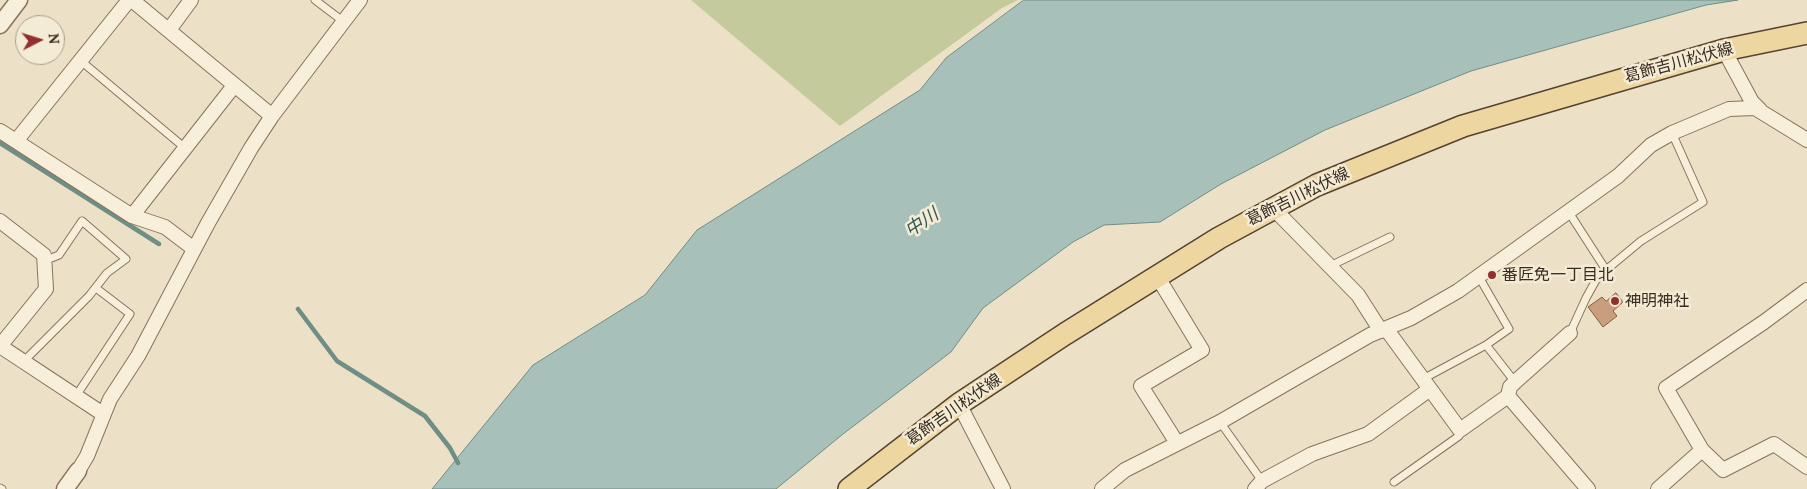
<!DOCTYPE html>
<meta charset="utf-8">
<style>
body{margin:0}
#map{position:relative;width:1807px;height:489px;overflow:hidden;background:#ece1c6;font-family:Lora,serif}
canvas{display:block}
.north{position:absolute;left:15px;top:15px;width:50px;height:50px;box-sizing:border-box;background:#f4ebd5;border:1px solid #a99f8d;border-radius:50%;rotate:85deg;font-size:14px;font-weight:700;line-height:20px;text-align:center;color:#382c20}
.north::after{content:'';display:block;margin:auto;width:18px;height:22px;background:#923030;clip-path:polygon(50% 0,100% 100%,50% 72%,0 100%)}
</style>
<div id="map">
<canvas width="1807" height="489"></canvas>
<div class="north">N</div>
</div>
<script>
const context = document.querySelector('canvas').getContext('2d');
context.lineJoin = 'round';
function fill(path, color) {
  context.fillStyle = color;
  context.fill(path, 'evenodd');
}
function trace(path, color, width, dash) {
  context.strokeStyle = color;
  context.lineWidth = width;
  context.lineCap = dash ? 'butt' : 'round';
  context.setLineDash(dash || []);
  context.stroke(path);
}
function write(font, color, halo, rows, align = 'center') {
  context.font = font + ' Lora,"Noto Sans JP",serif';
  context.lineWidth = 5;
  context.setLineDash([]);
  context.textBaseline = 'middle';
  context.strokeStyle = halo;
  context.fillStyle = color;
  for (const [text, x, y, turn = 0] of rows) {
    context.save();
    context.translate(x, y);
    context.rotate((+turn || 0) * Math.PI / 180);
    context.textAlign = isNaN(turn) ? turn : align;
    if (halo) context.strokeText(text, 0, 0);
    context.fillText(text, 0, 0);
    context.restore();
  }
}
fill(new Path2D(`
 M691,0h327l-16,8 -162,118z`), '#c4ca9b');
const water = new Path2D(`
 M1024,0h714l-32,5 -235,66 -146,59 -104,54 -61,38 -56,3 -31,17 -90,66 -32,44 -108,82 -67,55h-344l101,-124 112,-70 52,-65 223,-140 26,-32z`);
fill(water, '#a7c0b9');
trace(water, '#6e8e86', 1);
trace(new Path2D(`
 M0,143l159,101
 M298,309l39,52 88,55 25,32 8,15`), '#6e8e86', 4.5);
const building = new Path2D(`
 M1616,293l7,9 -10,9 4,5 -14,11 -15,-20 14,-10 4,4z`);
fill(building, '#c89e7e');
trace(building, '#855e44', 1);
const service = new Path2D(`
 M315,0l29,22
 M81,61l104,87
 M1568,211l38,59
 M1330,266l60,-29
 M1479,277l30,52 -23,16
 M1570,333l16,-35 10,-18 10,-10 35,-29 62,-39 -31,-69
 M23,362l66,-66 18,-23 19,-14 -44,-38 -23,34 -13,5
 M1423,379l63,-34 29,37
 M76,396l54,-82 -34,-26
 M1220,422l42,59
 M1394,482l65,-46 1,-6
 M0,488l2,1`);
const minor = new Path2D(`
 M132,0l140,116
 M169,30l22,-30
 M1724,50l28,52 8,8
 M0,131l132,85 33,11 29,22
 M16,141l113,-141
 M1272,207l86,88 23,36
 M132,216l101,-129
 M0,221l44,34 2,34 -46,57
 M1157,276l45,74 -61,36 36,57
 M1807,290l-43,32 -98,66 36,62 21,20 51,-26 33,23
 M1387,330l73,100 48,-34 80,93
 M0,346l103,68
 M1508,396l2,-9 5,-5 55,-49
 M959,404l44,85
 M78,471l9,-15 23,-57 28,-43 70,-133 43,-75 21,-32 88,-116
 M1102,489l23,-19 95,-48 150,-87 41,-17 47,-27 160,-115 33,-31 21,-12 57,-24 26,-1 52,32
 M1255,489l7,-8 50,-27 56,-20 62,-45
 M1658,489l44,-39`);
const tertiary = new Path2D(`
 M0,25l19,-25
 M65,489l13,-18`);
const primary = new Path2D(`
 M849,489l110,-85 106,-70 154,-96 98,-53 146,-59 261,-76 83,-17`);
trace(service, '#87735d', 9);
trace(minor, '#87735d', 16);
trace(tertiary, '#87735d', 19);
trace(primary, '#554231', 24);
trace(service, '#f7efd9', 7);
trace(minor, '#f7efd9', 14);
trace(tertiary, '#f7efd9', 16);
trace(primary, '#edd6a0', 21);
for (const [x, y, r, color] of [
 [1492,275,5,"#923030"],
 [1615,301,5,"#923030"]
]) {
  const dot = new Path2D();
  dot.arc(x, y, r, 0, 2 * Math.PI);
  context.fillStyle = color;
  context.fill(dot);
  trace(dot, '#f4ebd5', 2);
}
write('16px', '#382c20', '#f4ebd5', [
 ["葛飾吉川松伏線",1679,63,-15],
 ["葛飾吉川松伏線",1298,197,-26],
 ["葛飾吉川松伏線",954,410,-35]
]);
write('16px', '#382c20', '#f4ebd5', [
 ["番匠免一丁目北",1502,275],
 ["神明神社",1625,301]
], 'left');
write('italic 18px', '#305654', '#f4ebd5', [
 ["中川",922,223,-34]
]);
</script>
